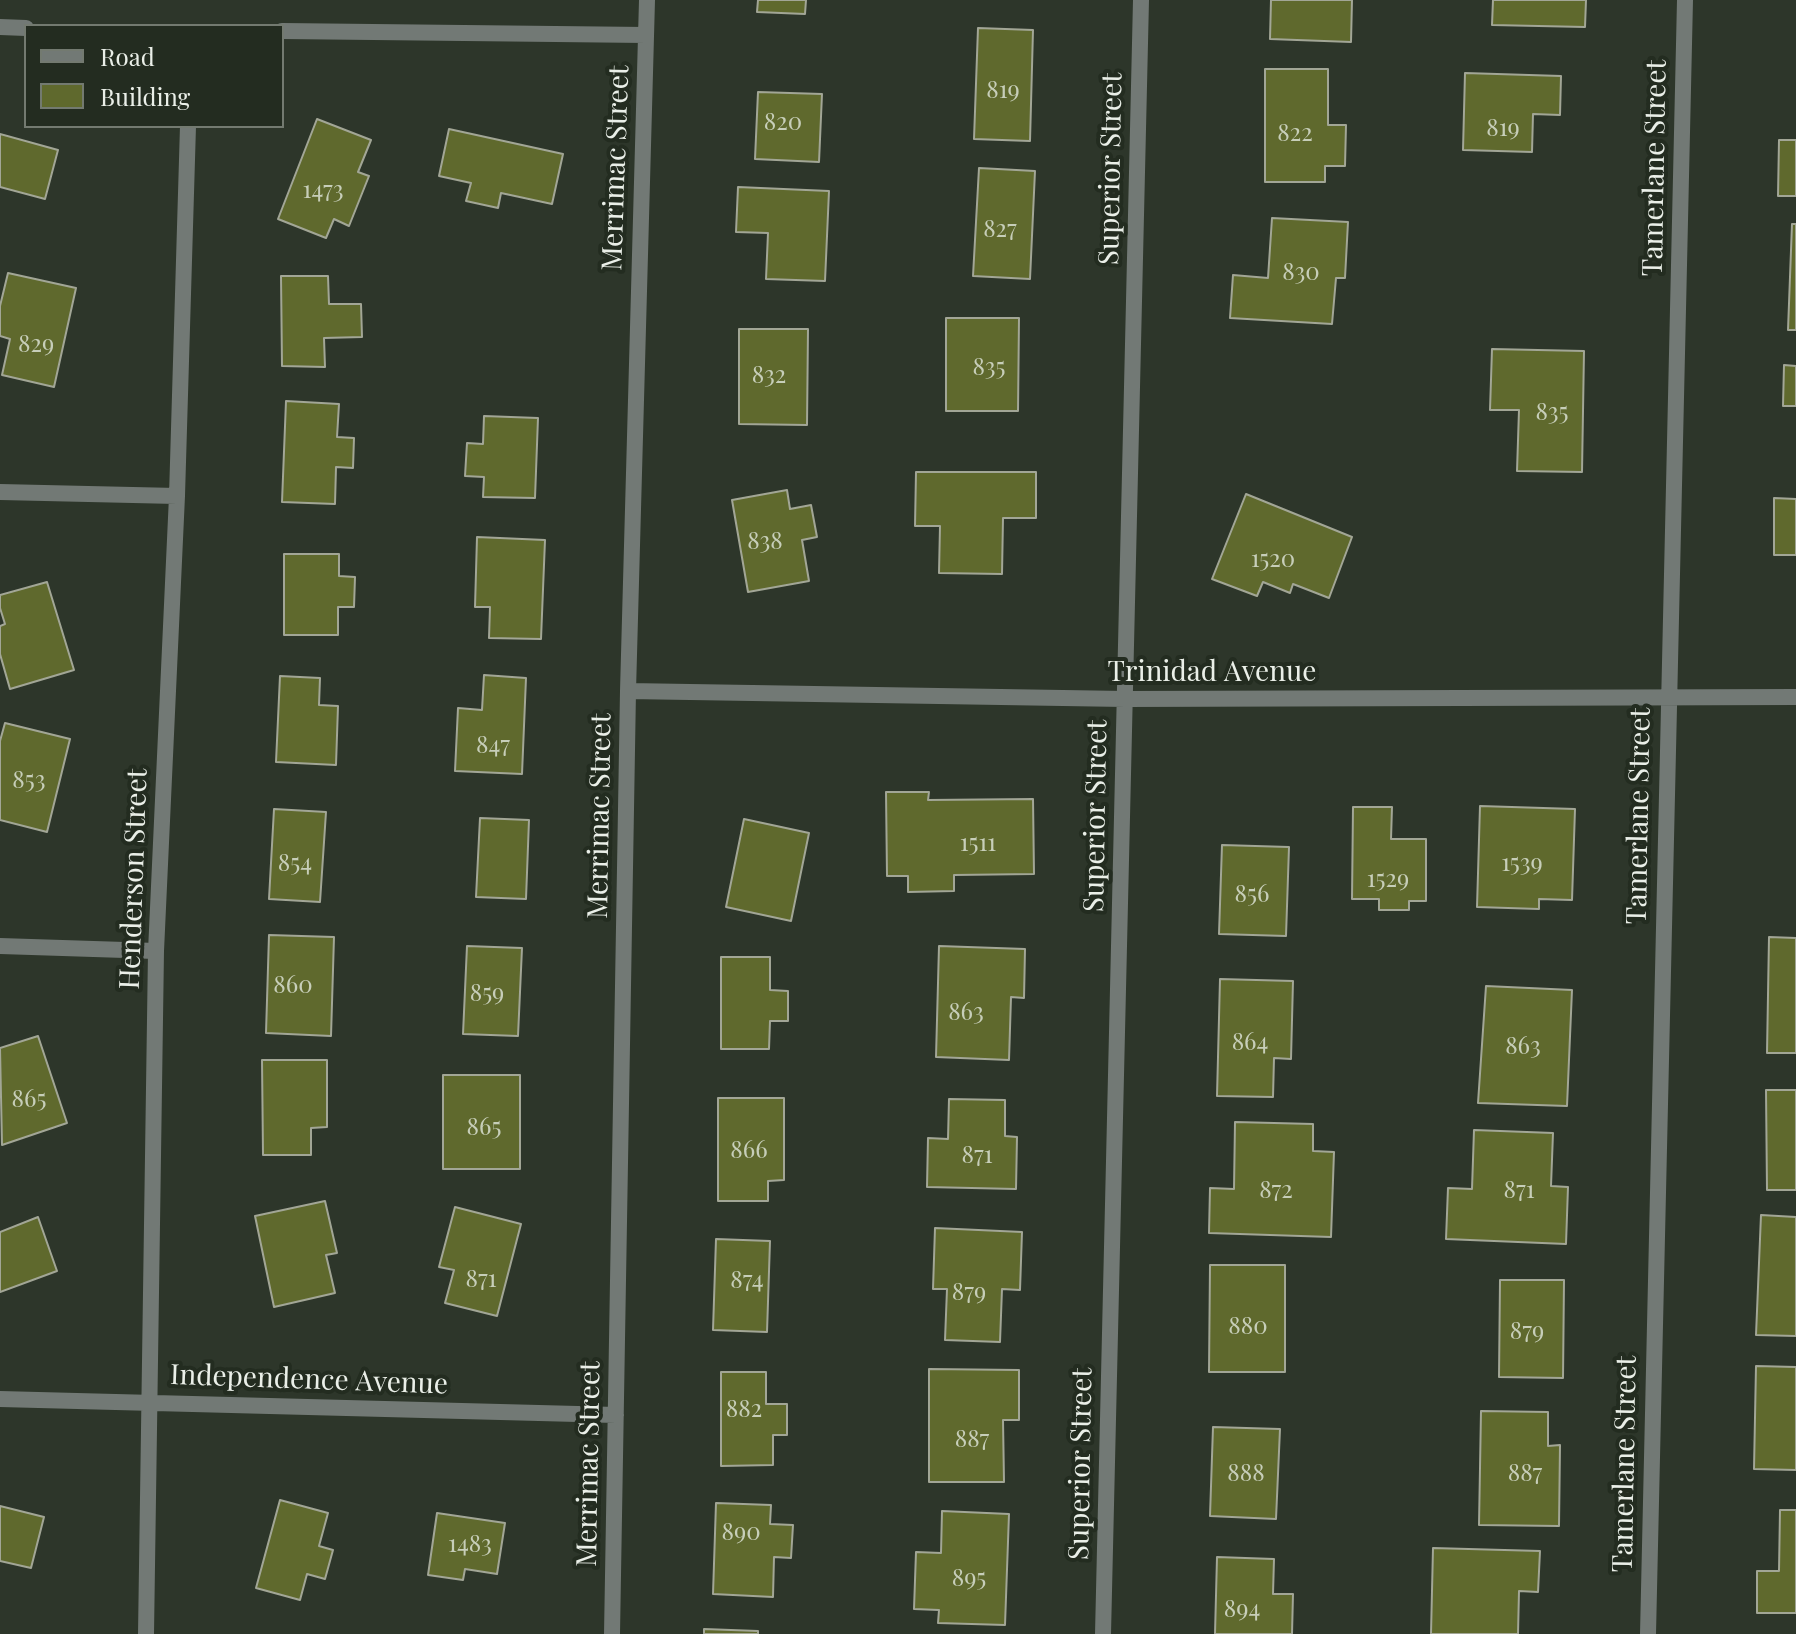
<!DOCTYPE html>
<style>
body{margin:0}
#map{position:relative;width:1796px;height:1634px;overflow:hidden;background:#2d362a;font-family:"Playfair Display",serif}
canvas{display:block}
.legend{position:absolute;left:24px;top:24px;width:260px;height:104px;box-sizing:border-box;background:#232c20;border:2px solid #737a70;margin:0;padding:10px 14px;list-style:none;font-size:24px;color:#eaefe8}
.legend li{display:flex;align-items:center;gap:16px;height:40px}
.legend b{width:40px;border:2px solid #737a70}
</style>
<div id="map">
<canvas width="1796" height="1634"></canvas>
<ul class="legend">
<li><b style="height:10px;background:#727975"></b>Road</li>
<li><b style="height:22px;background:#5f692d"></b>Building</li>
</ul>
</div>
<script>
const context = document.querySelector('canvas').getContext('2d');
context.lineJoin = 'round';
function fill(path, color) {
  context.fillStyle = color;
  context.fill(path, 'evenodd');
}
function trace(path, color, width, dash) {
  context.strokeStyle = color;
  context.lineWidth = width;
  context.lineCap = dash ? 'butt' : 'round';
  context.setLineDash(dash || []);
  context.stroke(path);
}
function write(font, color, halo, rows, align = 'center') {
  context.font = font + ' "Playfair Display",serif';
  context.lineWidth = 8;
  context.setLineDash([]);
  context.textBaseline = 'middle';
  context.strokeStyle = halo;
  context.fillStyle = color;
  for (const [text, x, y, turn = 0] of rows) {
    context.save();
    context.translate(x, y);
    context.rotate((+turn || 0) * Math.PI / 180);
    context.textAlign = isNaN(turn) ? turn : align;
    if (halo) context.strokeText(text, 0, 0);
    context.fillText(text, 0, 0);
    context.restore();
  }
}
const building = new Path2D(`
 M758,0h48l-1,14 -48,-2z
 M1271,0h81l-1,42 -81,-3z
 M1493,0h93l-1,27 -93,-2z
 M978,28l55,2 -3,111 -56,-2z
 M1265,69h63v56h18l-1,41h-20v16h-60z
 M1465,73l96,3 -1,39 -27,-1 -1,38 -69,-2z
 M758,92l64,2 -3,68 -64,-3z
 M317,119l54,21 -13,32 11,4 -20,50 -15,-7 -8,19 -48,-19z
 M449,129l114,25 -11,50 -51,-11 -3,15 -32,-7 5,-18 -32,-7z
 M0,134l58,16 -13,49 -45,-12z
 M1779,140h17v56h-18z
 M979,168l56,3 -5,108 -57,-3z
 M738,187l91,4 -4,90 -59,-2 2,-46 -32,-1z
 M1272,218l76,4 -3,56h-9l-4,46 -102,-6 3,-43 35,3z
 M1792,224h4v106h-8z
 M8,273l68,15 -22,99 -52,-12 8,-36 -10,-3v-30z
 M281,276h47l1,28h32l1,33 -38,1 1,29 -43,-1z
 M946,318h73l-1,93h-72z
 M739,329h69l-1,96 -68,-1z
 M1492,349l92,2 -2,121 -65,-1 2,-61h-29z
 M1784,365l12,1v40h-13z
 M286,401l53,3 -2,33 17,1 -1,30 -17,-1 -1,37 -53,-2z
 M484,416l54,2 -3,80 -52,-1 1,-20 -19,-1 2,-33 16,1z
 M916,472h120v46h-33l-1,56 -63,-1 1,-47h-25z
 M787,490l3,19 21,-4 6,32 -15,3 7,41 -61,11 -16,-92z
 M1246,494l106,43 -23,61 -36,-14 -3,9 -27,-11 -6,14 -45,-17z
 M1774,498l22,1v56h-22z
 M477,537l68,3 -4,99 -52,-1 1,-31h-15z
 M284,554h55v22l16,1 -1,30h-16v28h-54z
 M47,582l27,88 -64,19 -10,-35v-28l5,-2 -5,-16v-13z
 M484,675l42,3 -4,96 -67,-3 3,-63 24,2z
 M280,676l40,2 -1,27 19,1 -2,59 -60,-3z
 M5,723l65,16 -23,93 -47,-12v-79z
 M886,792h43l-1,8 105,-1 1,75 -80,1v16l-46,1v-16h-21z
 M1480,806l95,3 -3,91 -33,-1v10l-62,-2z
 M1353,807h39l-1,32h35v62h-17v9h-30v-11h-27z
 M274,809l52,3 -6,90 -51,-3z
 M480,818l49,2 -3,79 -50,-2z
 M744,819l65,14 -18,88 -65,-14z
 M1222,845l67,2 -3,89 -67,-2z
 M269,935l65,2 -3,99 -65,-3z
 M1769,937l27,1v115h-29z
 M467,946l55,2 -4,88 -55,-2z
 M939,946l86,3 -1,49 -13,-1 -2,63 -73,-3z
 M721,957h49v33l18,1v30h-18l-1,28h-48z
 M1220,979l73,2 -2,78 -17,-1 -1,39 -56,-1z
 M1486,986l86,4 -5,116 -89,-3z
 M38,1036l29,87 -65,22 -2,-97z
 M262,1060h65v67l-16,1v27h-48z
 M443,1075h77v94h-77z
 M1766,1090h30v100h-29z
 M718,1098h66v82l-16,1v20h-50z
 M949,1099l56,1v36l12,1 -1,52 -89,-2 1,-49 20,1z
 M1235,1122l78,2v27l21,1 -3,85 -122,-4 1,-45 24,1z
 M1474,1130l79,3 -2,53 17,1 -2,57 -120,-5 2,-51 24,1z
 M325,1201l12,52 -11,2 9,38 -61,14 -19,-91z
 M455,1207l66,17 -24,92 -52,-13 9,-33 -15,-3z
 M1761,1215l35,2v119l-40,-1z
 M38,1217l19,54 -57,21v-60z
 M935,1228l87,4 -2,58 -18,-1 -2,53 -55,-2 2,-51h-14z
 M716,1239l54,2 -3,91 -54,-2z
 M1210,1265h75v107h-76z
 M1500,1280h64l-1,98 -64,-1z
 M1756,1366l40,1v103l-42,-1z
 M929,1369l90,1v50h-16l1,62h-75z
 M721,1372h45v32h21v31h-14v30l-52,1z
 M1481,1411l67,1v34l12,-1 -1,81 -80,-1z
 M1213,1427l67,2 -4,90 -66,-3z
 M280,1500l48,13 -9,33 14,4 -8,29 -18,-5 -7,26 -44,-12z
 M716,1503l55,2 -1,19 23,1 -2,33 -17,-1 -1,40 -60,-3z
 M0,1506l44,11 -13,51 -31,-7z
 M1780,1510h16v103h-39v-42h22z
 M942,1511l67,3 -4,111 -67,-2 1,-13 -25,-1 2,-57 25,1z
 M437,1513l68,10 -8,51 -32,-5 -2,11 -35,-5z
 M1433,1548l107,3 -2,41 -19,-1 -1,43h-87z
 M1217,1557l57,2 -1,35h20l-1,40h-77z
 M704,1629l54,2v3h-54z`);
fill(building, '#5f692d');
trace(building, '#a2a696', 2);
trace(new Path2D(`
 M0,27l26,1
 M282,31l364,4
 M0,492l177,4
 M628,691l497,8 671,-2
 M0,946l156,5
 M0,1399l616,16
 M146,1634l10,-683 21,-455 11,-370
 M612,1634l16,-943 19,-691
 M1103,1634l38,-1634
 M1648,1634l37,-1634`), '#727975', 16);
write('24px', '#c7ceb9', null, [
 ["819",1003,91],
 ["820",783,123],
 ["819",1503,129],
 ["822",1295,134],
 ["1473",323,191],
 ["827",1000,230],
 ["830",1301,273],
 ["829",36,345],
 ["835",989,368],
 ["832",769,376],
 ["835",1552,413],
 ["838",765,542],
 ["1520",1273,560],
 ["847",493,746],
 ["853",29,781],
 ["1511",978,844],
 ["854",295,864],
 ["1539",1522,864],
 ["1529",1388,880],
 ["856",1252,895],
 ["860",293,986],
 ["859",487,994],
 ["863",966,1013],
 ["864",1250,1043],
 ["863",1523,1047],
 ["865",29,1100],
 ["865",484,1128],
 ["866",749,1151],
 ["871",977,1156],
 ["872",1276,1191],
 ["871",1519,1191],
 ["871",481,1280],
 ["874",747,1281],
 ["879",969,1293],
 ["880",1248,1327],
 ["879",1527,1332],
 ["882",744,1410],
 ["887",972,1440],
 ["888",1246,1474],
 ["887",1525,1474],
 ["890",741,1533],
 ["1483",470,1545],
 ["895",969,1579],
 ["894",1242,1610]
]);
write('28px', '#eaefe8', '#232c20', [
 ["Merrimac Street",616,168,-88],
 ["Tamerlane Street",1655,168,-89],
 ["Superior Street",1111,169,-89],
 ["Trinidad Avenue",1212,672],
 ["Merrimac Street",600,816,-89],
 ["Superior Street",1096,816,-89],
 ["Tamerlane Street",1639,816,-89],
 ["Henderson Street",134,879,-88],
 ["Independence Avenue",309,1380,2],
 ["Merrimac Street",589,1464,-89],
 ["Superior Street",1081,1464,-89],
 ["Tamerlane Street",1625,1464,-89]
]);
</script>
